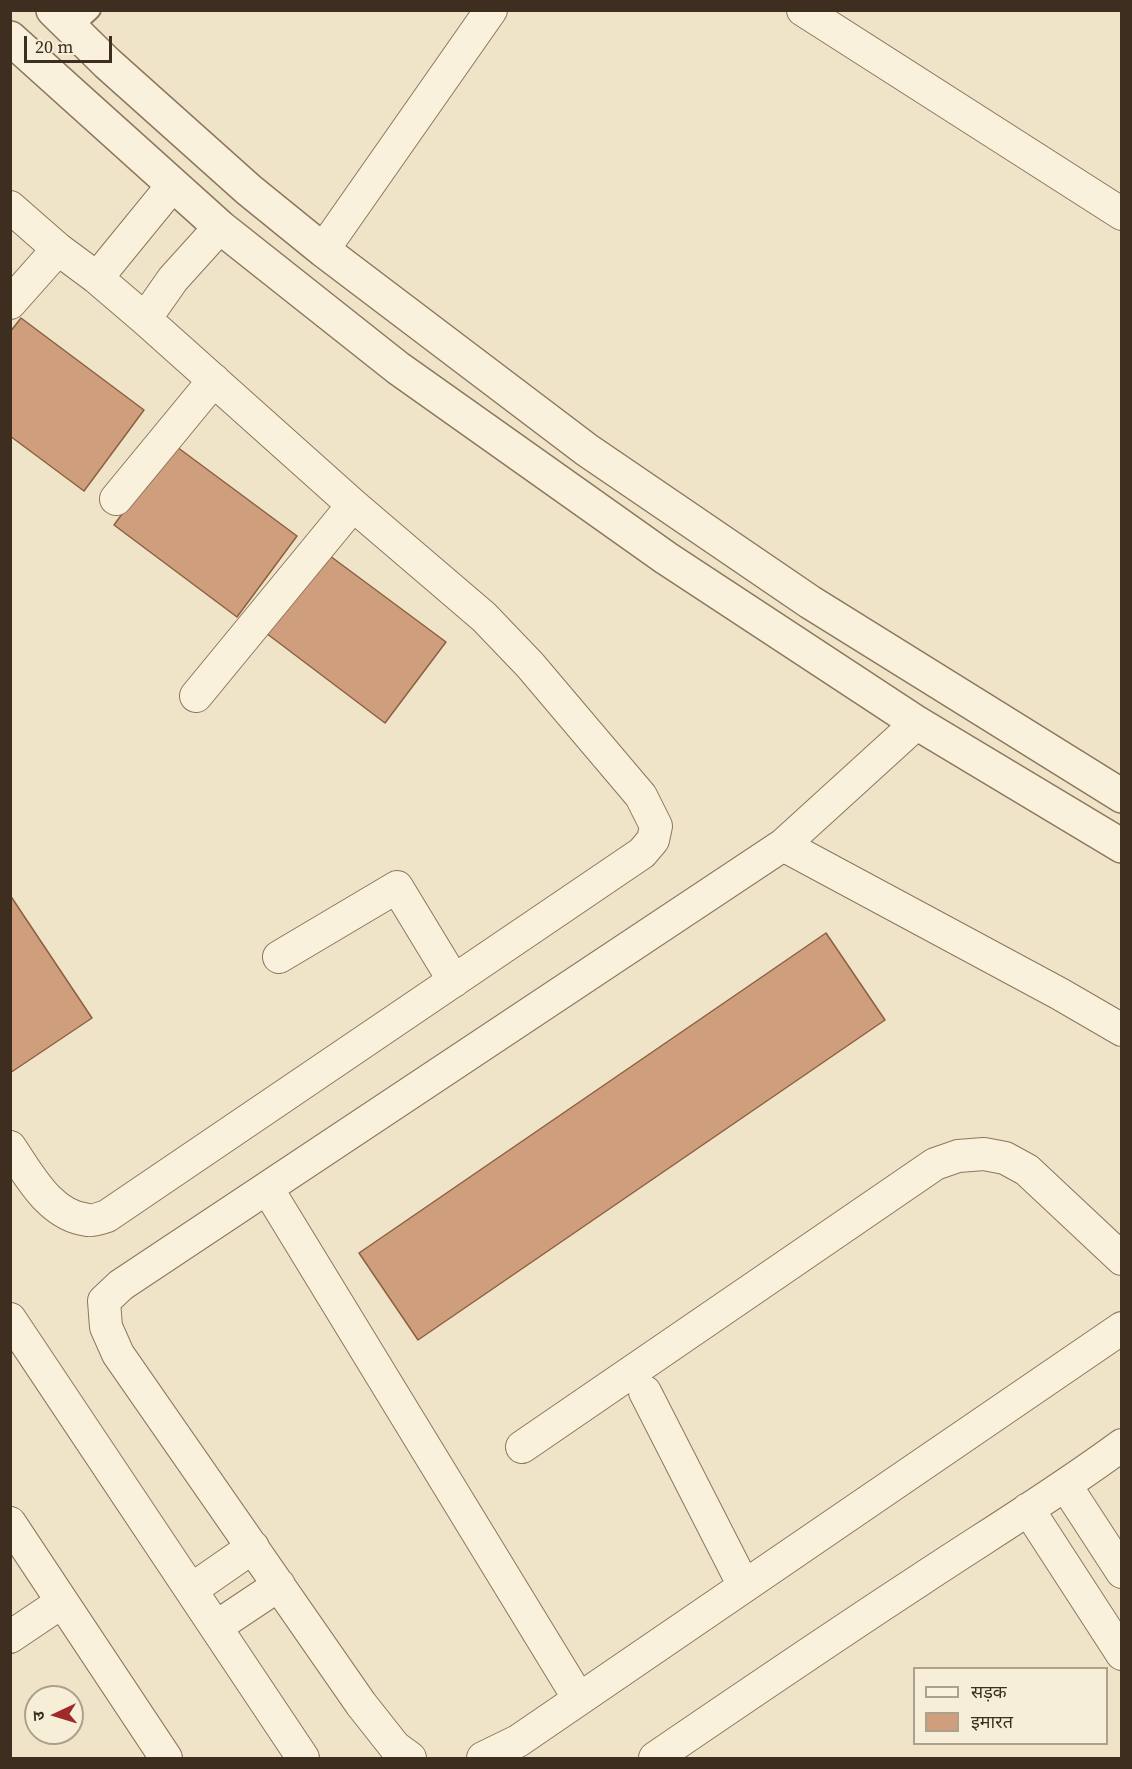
<!DOCTYPE html>
<meta charset="utf-8">
<style>
body{margin:0}
#map{position:relative;width:1132px;height:1769px;overflow:hidden;background:#f0e4c8;font-family:"Source Serif 4","Noto Sans Devanagari",serif}
canvas{display:block}
.frame{position:absolute;inset:0;border:12px solid #3d2e20;pointer-events:none}
.legend{position:absolute;left:913px;top:1667px;width:195px;height:78px;box-sizing:border-box;background:#f7eed8;border:2px solid #ada18e;margin:0;padding:8px 10px;list-style:none;font-size:18px;color:#3d2e20}
.legend li{display:flex;align-items:center;gap:12px;height:30px}
.legend b{width:30px;border:2px solid #ada18e}
.north{position:absolute;left:24px;top:1685px;width:60px;height:60px;box-sizing:border-box;background:#f7eed8;border:2px solid #ada18e;border-radius:50%;rotate:266deg;font-size:16px;font-weight:700;line-height:24px;text-align:center;color:#3d2e20}
.north::after{content:'';display:block;margin:auto;width:21px;height:27px;background:#9e2a2b;clip-path:polygon(50% 0,100% 100%,50% 72%,0 100%)}
.scale{position:absolute;left:24px;top:36px;width:88px;height:27px;box-sizing:border-box;border:3px solid #3d2e20;border-top:0;padding-left:8px;font-size:18px;line-height:21px;white-space:nowrap;color:#3d2e20;-webkit-text-stroke:4px #f7eed8;paint-order:stroke}
</style>
<div id="map">
<canvas width="1132" height="1769"></canvas>
<div class="frame"></div>
<ul class="legend">
<li><b style="height:8px;background:#faf1dc"></b>सड़क</li>
<li><b style="height:16px;background:#cf9f7d"></b>इमारत</li>
</ul>
<div class="north">उ</div>
<div class="scale">20 m</div>
</div>
<script>
const context = document.querySelector('canvas').getContext('2d');
context.lineJoin = 'round';
function fill(path, color) {
  context.fillStyle = color;
  context.fill(path, 'evenodd');
}
function trace(path, color, width, dash) {
  context.strokeStyle = color;
  context.lineWidth = width;
  context.lineCap = dash ? 'butt' : 'round';
  context.setLineDash(dash || []);
  context.stroke(path);
}
const building = new Path2D(`
 M21,318l123,92 -60,81 -74,-55v-104z
 M173,444l124,92 -60,81 -123,-92z
 M322,550l124,92 -61,81 -123,-93z
 M10,895l82,123 -82,55z
 M826,933l59,87 -467,320 -59,-87z`);
fill(building, '#cf9f7d');
trace(building, '#8d5f41', 1.5);
const service = new Path2D(`
 M72,29l20,-19`);
const minor = new Path2D(`
 M803,10l319,204
 M10,207l48,42 39,29 48,41 208,186 131,112 46,48 111,131 15,30 -3,14 -11,13 -535,363c-6,2 -13,5 -19,4 -38,-4 -59,-45 -78,-73
 M323,250l168,-240
 M97,278l75,-92
 M10,303l48,-54
 M145,319l28,-40 47,-52
 M116,499l98,-119
 M196,696l157,-191
 M783,845l277,149 62,36
 M279,957l118,-70 57,94
 M267,1188l312,511
 M10,1319l293,439
 M645,1392l99,194
 M522,1447l413,-283 23,-8 26,-2 21,4 22,12 95,89
 M1066,1486l56,86
 M1028,1509l94,145
 M10,1523l156,235
 M191,1590l62,-43
 M216,1627l63,-42
 M10,1637l52,-35
 M410,1758l-15,-11 -34,-43 -243,-350 -12,-27 -2,-26 17,-16 662,-440 134,-122
 M483,1758l35,-17 604,-413
 M655,1758c88,-60 176,-120 265,-178 68,-45 137,-87 202,-135`);
const tertiary = new Path2D(`
 M53,10l54,53 142,127 74,60 264,200 223,152 312,194
 M10,38l210,189 178,141 268,190 251,165 205,123`);
trace(service, '#8d765c', 20);
trace(minor, '#8d765c', 34);
trace(tertiary, '#8d765c', 36);
trace(service, '#faf1dc', 16);
trace(minor, '#faf1dc', 32);
trace(tertiary, '#faf1dc', 33);
</script>
